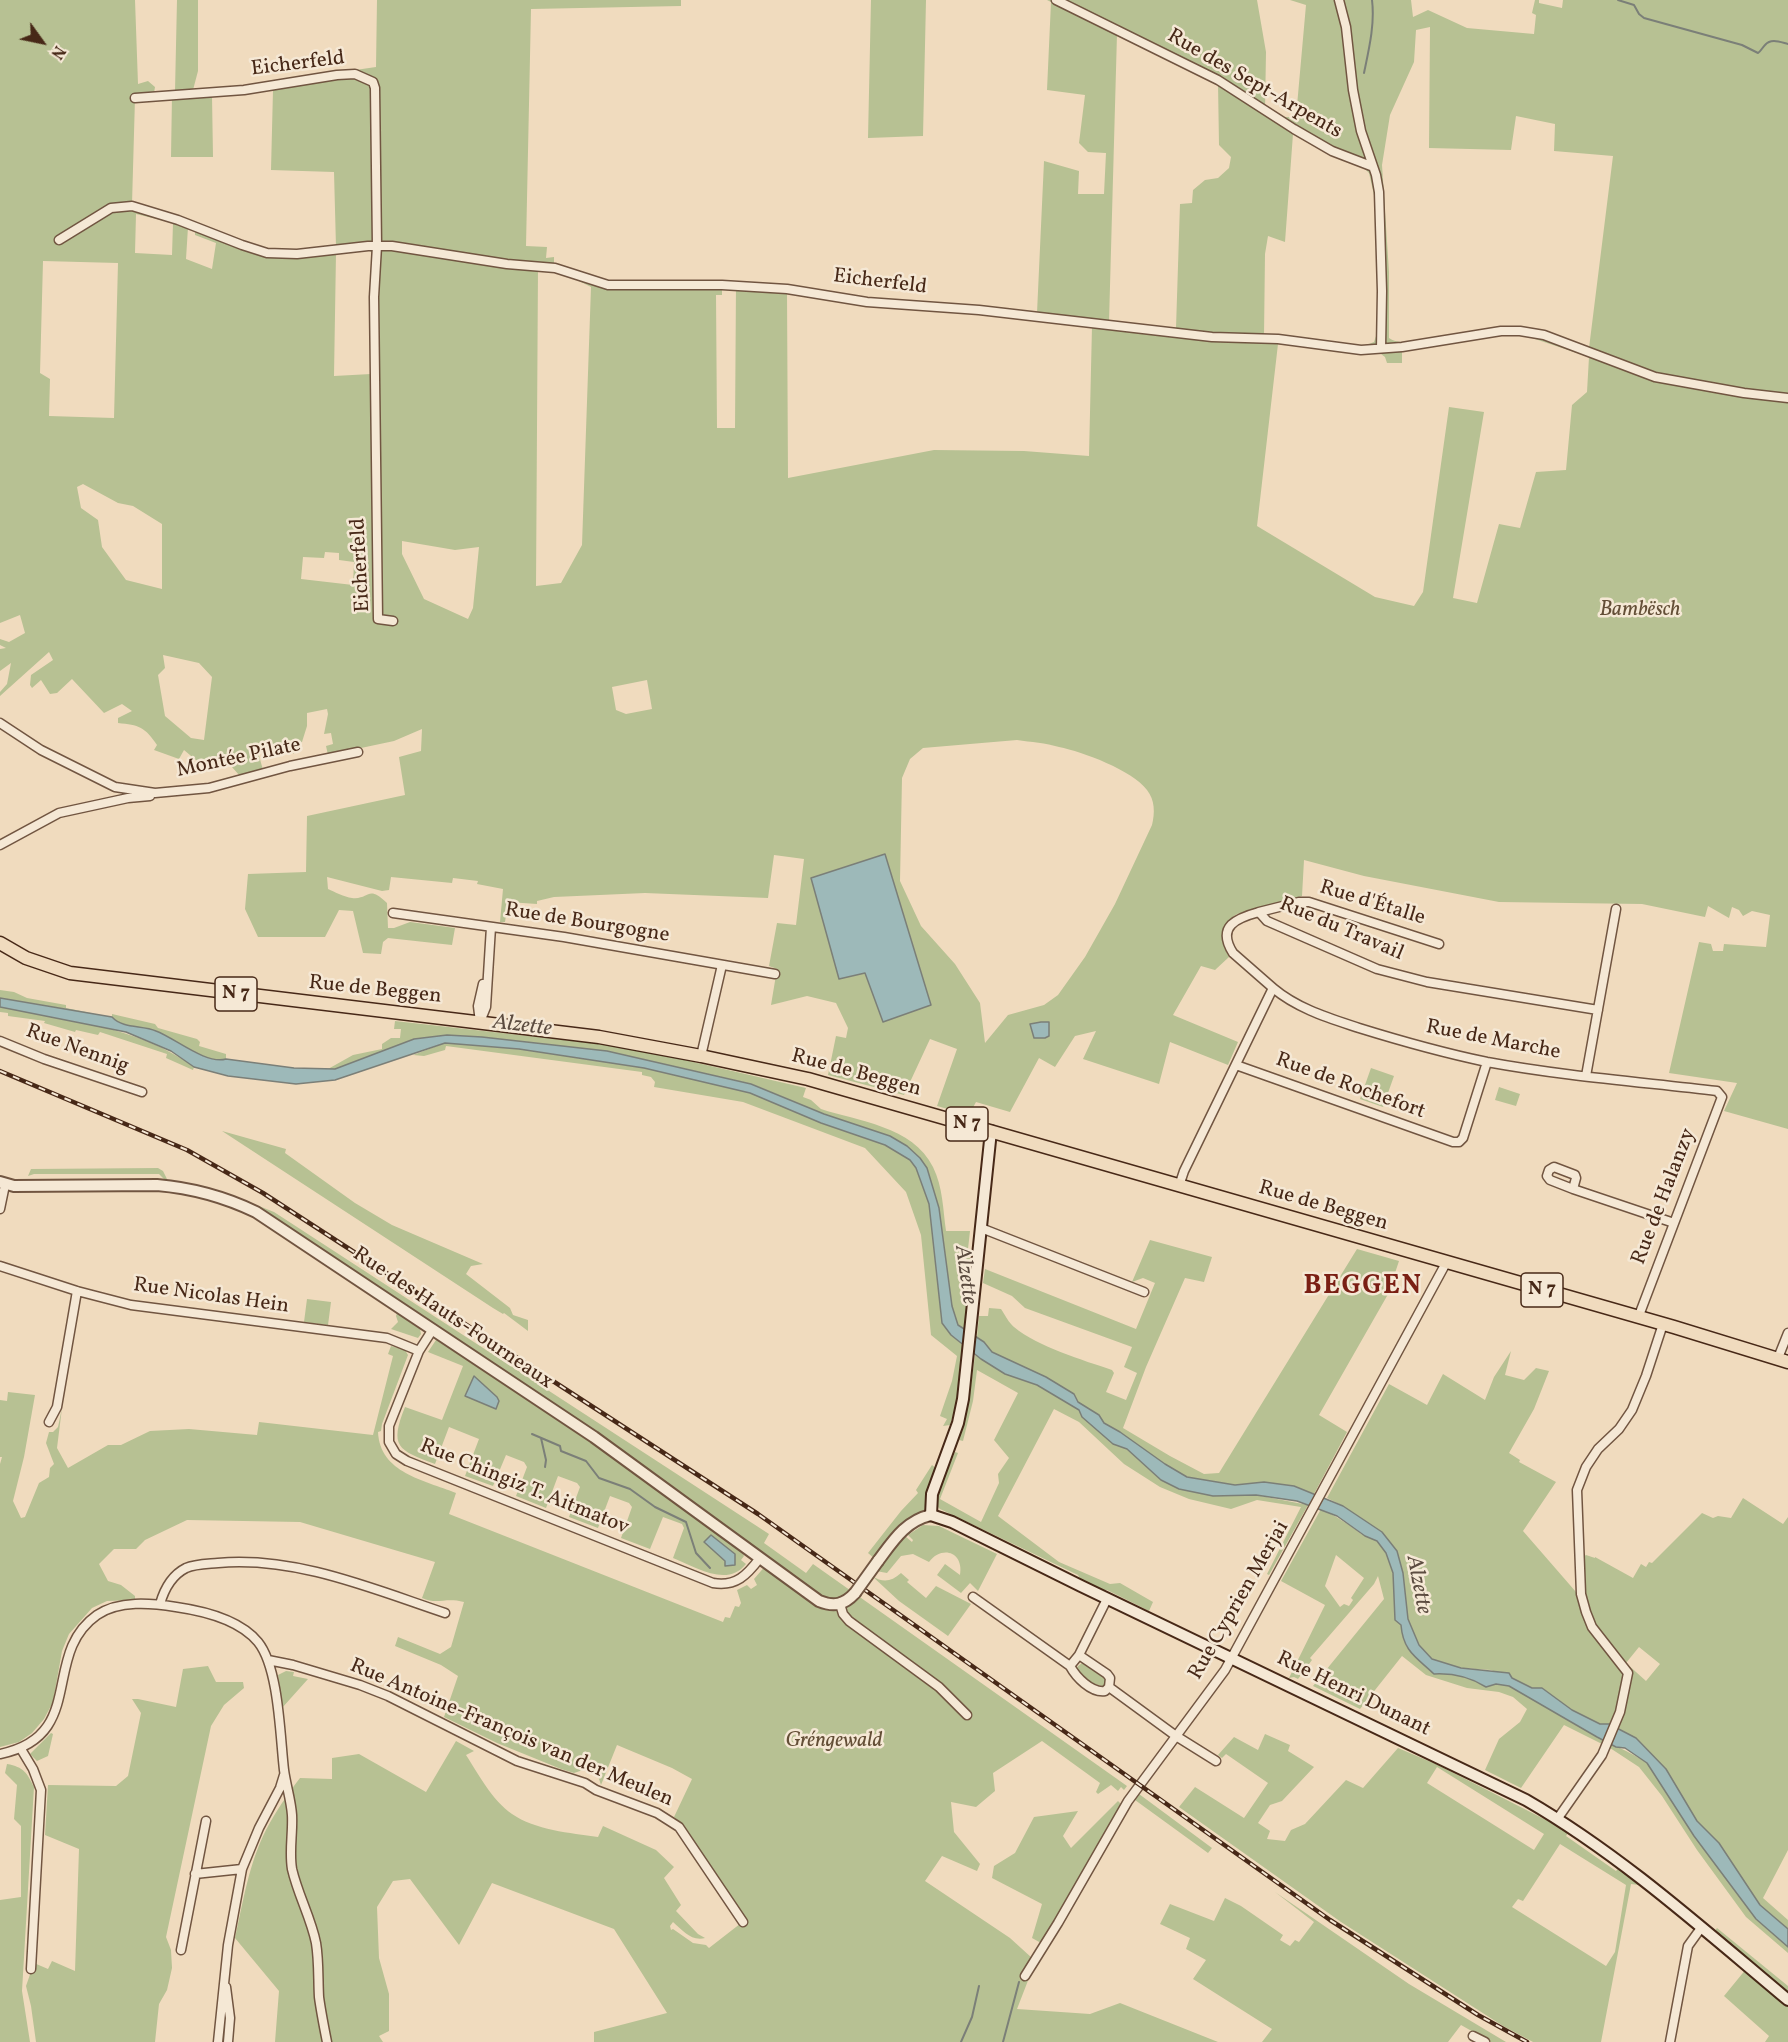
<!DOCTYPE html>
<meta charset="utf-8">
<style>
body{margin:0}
#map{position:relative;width:1788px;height:2042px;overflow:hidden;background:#f0dbbe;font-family:Vollkorn,serif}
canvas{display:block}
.north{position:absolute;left:12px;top:12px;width:60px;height:60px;-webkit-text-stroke:4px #f5e8d5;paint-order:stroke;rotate:123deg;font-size:16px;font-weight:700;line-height:24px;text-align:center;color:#472817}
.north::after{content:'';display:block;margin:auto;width:21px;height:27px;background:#472817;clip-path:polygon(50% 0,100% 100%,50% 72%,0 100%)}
</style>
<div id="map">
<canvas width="1788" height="2042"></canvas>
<div class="north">N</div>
</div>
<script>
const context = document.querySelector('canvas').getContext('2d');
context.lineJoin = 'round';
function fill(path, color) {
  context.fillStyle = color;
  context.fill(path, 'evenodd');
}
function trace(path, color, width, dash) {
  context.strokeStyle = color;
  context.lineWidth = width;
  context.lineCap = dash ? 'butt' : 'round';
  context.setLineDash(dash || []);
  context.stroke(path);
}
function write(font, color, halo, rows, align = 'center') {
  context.font = font + ' Vollkorn,serif';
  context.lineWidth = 5;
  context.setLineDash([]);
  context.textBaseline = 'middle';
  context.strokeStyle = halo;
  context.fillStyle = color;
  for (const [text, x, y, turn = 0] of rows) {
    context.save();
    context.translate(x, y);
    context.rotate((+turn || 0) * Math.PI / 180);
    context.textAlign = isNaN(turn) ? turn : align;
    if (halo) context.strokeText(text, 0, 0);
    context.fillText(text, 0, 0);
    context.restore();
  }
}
fill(new Path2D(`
 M0,0h135l3,84 10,-3 7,6 -1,6 21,-2 2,-91h21v71l-5,19 52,-4 131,-19 1,-67h304v6l-150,3 -5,237 21,1 -1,11 8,-1v6l55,18h118l60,4 84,14 166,14 7,-152 35,10 -1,23h26l2,-41 -18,-1 -9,-9 6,-48 -38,-5 4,-88 -4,-2h210l9,52 -1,59 10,6h21l10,-112 -16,-5h121l2,17 15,-7 39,18 67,6 2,-19 -4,-2 3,-13h4v3l23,5 1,-8h225v1129l-64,-18 13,-28 -68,-10 30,-131 12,2 2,7h10l1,-7 42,3 4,-32 -18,-4 -9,5 -4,-6 -7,-3 -3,11 -21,-12 -3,11 -63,-13 -143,-2 -135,-26 -60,-16 -2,36 -65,18c-17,11 -18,26 -8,43l-14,13 -14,-4 -28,49 65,27 -10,23 -58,-23 -11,42 -76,-25 13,-28 -21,5 -20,31 -16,-9 -29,54 -34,-10 -7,13 -32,-9 20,-57 -27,-10 -26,56 -76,-20 8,-39 10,2 2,-10 -12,-25 -29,-7 -36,9 6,-36 -8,-3 8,-43 19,2 8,-66 -30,-4 -6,43 -123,-5 -91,4 -17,4v3l-29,-2 -3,20h-5l3,-33 -26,-5 1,-3 -25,-3 -1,5 -61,-6 -2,13 -7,1 -55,-14 1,12c7,3 16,8 24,9 18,2 15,-14 35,5l1,25h6l16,-6 45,6 -3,17 -64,-7 -5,4 -2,12 -18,-1 -10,-42 -14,-1 -14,27h-67l-13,-28 3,-35 58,-2 1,-56 98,-21 -6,-38 22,-6 1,-22 -28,12 -66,14 -2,-9 7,-2 -2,-11 -7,1 4,-20 -1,-5 -20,4v13l-5,16 -11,4 3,8 -10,-9 -26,7 5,18 -23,6 -18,-20 -25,5 -13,-11 -5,9 -25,-9 3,-5c-12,-18 -18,-20 -39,-22v-5l14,-7 -10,-7 -18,9 -32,-34 -15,14 -7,1 -9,-14 -9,8 -2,-3 1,-10 22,-15 -4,-8 -49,44v-4l7,-8 4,-21 -11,8v-22l6,-1 -6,-3v-6l9,3 16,-9 -5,-18 -20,8zM1430,27l-1,121 82,2 5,-34 39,8 -1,27 59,5 -24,192c-16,-6 -32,-13 -48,-18 -20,-5 -45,-3 -65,0 -21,3 -71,20 -87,8v-66l-7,-107 8,-50 24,-53 2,-32zM1117,34l101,49 1,62 12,12 -2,11 -11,10 -13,2 -12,10 -1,13 -12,1 -4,124 -67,-6zM273,90l-2,80 63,2 2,75 -41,4 -27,-1 -136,-46 3,-106 37,-3 -1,62h42l-1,-61zM1293,134l37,21 34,13 5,5 9,40 -1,120 -3,9 -13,5 -65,-10 -32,-1 1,-82 3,-18 17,6zM136,214l37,9 -1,32 -37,-2zM188,227l7,3v5l21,8 -4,26 -26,-10zM368,249l5,5 -2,120 -37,2 2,-123zM43,261l75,2 -4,155 -65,-2 1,-37 -10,-6zM538,269l27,5 26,13 -9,258 -21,38 -25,3zM722,285h14l-1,143h-18l-1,-133h6zM787,293l79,13 1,-3 225,23 -3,130 -65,-5 -90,-1 -146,28zM1502,335l24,1 63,21 -2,35 -15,13 -6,65 -30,2 -16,56 -21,-4 -22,79 -24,-5 31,-186 -35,-5 -26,185 -9,14 -39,-9 -118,-71 21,-182 88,10h15l4,3 2,6h15v-12zM83,484l35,19 15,3 29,18v65l-36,-9 -24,-33 -4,-27 -17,-12 -4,-21zM402,541l53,9 24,-3 -6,61 -5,11 -44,-20 -22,-45zM325,552l14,1v7l15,2 -1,23 -52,-6 2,-22 21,1zM163,655l36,8 13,14 -8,63 -13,-2 -26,-22 -7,-41 7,-7zM647,680l5,29 -26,5 -10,-4 -4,-23zM1017,740c14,2 29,3 42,7 24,5 73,23 88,43 8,10 8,23 5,35l-37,79 -30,53 -27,38 -14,10 -36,10 -23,28 -5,-40 -25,-39 -34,-38 -21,-45 2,-103 8,-19 13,-11zM865,973l66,32 -48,17z
 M871,0h55l-3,136 -55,2z
 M0,990l14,2 13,6 39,7v3l30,6 -96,-16z
 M0,1007c67,13 137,19 194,60l-1,3 -27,-12 1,-4 -67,-22 -2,3 -22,-5 -1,2 -31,-9 1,-2 -37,-5v-3l-8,-1z
 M112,1014l43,10 3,4 39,11 3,3 -1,4 27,8v5c-20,6 -51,-21 -70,-28 -14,-6 -33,-2 -44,-14z
 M395,1021l213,24 68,13 130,30 -3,9 8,3 10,9c36,12 92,17 112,58 10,20 10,43 13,64h24l-3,27h5l-7,72 -7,-5 -6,-19 -13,-98 -19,-50 -13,-12 -17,-10 -66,-22 -72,-30 -145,-33 -125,-14 -35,-2 -33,4 -79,30h-7l25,-14 29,-6v-5l9,-6h9l1,-9h-7z
 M445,1043l74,6 125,19 106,25 71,30 64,22 25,15 6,8 13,36 13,119 21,23 -5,52 -8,27 -7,1 4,-7 -7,-3 12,-35 5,-25 -26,-21 -10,-100 -15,-43 -41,-44 -122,-46 -89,-15 1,-5 -4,-5 -9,-2v-3l-196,-26 -1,4 -21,6 -11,-1z
 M1371,1068l23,8 -11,31 -23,-8z
 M1499,1087l21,7 -4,12 -21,-6z
 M222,1131l64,18 -1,4 70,50 37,22 91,39 -12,2 -5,8 44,34 3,7 15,5v11l-24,-18 -1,1 -10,-6z
 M158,1168l5,3 4,8h-3l-5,-5h-125l-6,2 3,-7z
 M259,1206l15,6 495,322 -5,9 42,30 7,-9 314,222 -3,4 -3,-3 -3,4 -7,-6 -13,9 -2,-2 4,-9 -58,-42 -49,32 2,18 -19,16 -25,-5 3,30 26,32 -3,7 -35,-15 -17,25 85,57 22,20 -7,17 4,3 -12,31 73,5 30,-11 98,39h-624v-10l73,-19 -53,-84 -122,-46 -33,62 -49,-66 -17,2 -16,26 2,51 10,36v37l-10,5 4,6h-108l4,-51 -44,-53c8,-36 14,-75 31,-108 10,-19 21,-35 34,-52l32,1v-21l27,-4 67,38 30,-51 18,10 -8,4c13,20 26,45 46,59 23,16 58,19 86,23l5,-11 53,24 18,17 -10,11 17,27 -5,6 22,23 7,4c-13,4 -23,-8 -32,-16l-3,4 1,4 2,-1 20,14 13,2 3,3 36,-28 -62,-94 -9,-9 18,-38 -20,-11 -55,-23 -16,40 -3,-9 -7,-5 -8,-1 -9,3 -13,-4 -64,-26 -53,-26 14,-41 -17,-11 -46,-19 3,-9 42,17 11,-7 13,-45c-19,-5 -26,3 -42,-4l13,-36 -135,-40 -113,-2 -42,20 -9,9h-22l-15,15 9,17 13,4 14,11v4l-28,1 -15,7 -23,26 -7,17 -9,51 -9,17 -12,14 -13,9 -19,5v-283l2,-7h-2v-57l7,1 1,-9 27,3 -11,62 -11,44 8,17 4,-1 14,-34 10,-6 1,-9 4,-4 -8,-21 3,-11h4l5,-5 4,-19 -5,40 11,20 40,-23h13l29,-14 39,-2 68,6 2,-13 114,13 20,-79 -5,-2 3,-8 14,4 3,5 -26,69 -1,7 -3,1c2,41 46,48 78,61l-7,21 274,108 2,-5 5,1 5,-12 4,1 2,-4 -4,-13 10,-5 4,4 6,-4 -3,-6 13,-15 -29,-21 6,13 -3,4 5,4c-19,24 -50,3 -73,-6l11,-30 -2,-4 -19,-7 -13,32 -29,-11 11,-31 -3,-4 -19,-7 -12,32 -29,-11 11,-30 -3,-4 -19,-7 -12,32 -30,-12 11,-29 -3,-5 -18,-7 -13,31 -28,-10 14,-37 -30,-12 -14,37c-37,-14 -46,-17 -30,-57l37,13 21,-54 -35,-14 12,-18 -184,-122z
 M1150,1240l62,17 -8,25 -19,-4 -39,89 -23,61 47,28 34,18 15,-1 138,-224 42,12 -4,12 4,2 -80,140 28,17 -33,62 -20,-8 -30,-4 -29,3 -48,-8 -22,-13 -45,-32 -16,-9 -5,-8 -21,-13 -4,-8 -28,-17 -54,-25 -8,-10 -7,-5 2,-21h9l1,-8 12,1c4,6 8,14 13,18 24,20 69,33 98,43l2,3 -8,19 20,8 11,-27 -13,-6 8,-20 -107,-39 -13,-12 -29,-13 2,-14 151,60 19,-46 -12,-5 -11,4z
 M307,1299l24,3 -3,23 -24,-3z
 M397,1313l23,16 1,5 -3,4 -27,-9 7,-7 -2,-6z
 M1511,1351l-6,24 19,5 12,-12 13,3 -15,38 -25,44 11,7 -1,2 37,20 -33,49 53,61 9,1 -1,-37 2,-1 9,3v-1l38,21 8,-14 5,3 3,-5 3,1 50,-50 11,5 5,-2 13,2 12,-20 40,26 5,-7v333l-25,48 25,22v9l-28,-24 -41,-62 -22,-22 -31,-52 -57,-45h-9l-28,-14 -30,-22h-10l-41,-18 -30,-2 -29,-9 -13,-14 -11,-26 -5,-46 -6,-22 -54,-45 -16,-8 62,-114 38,21 16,-31 42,26 9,-23zM1639,1647l21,17 -14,17 -20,-18z
 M975,1355l30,19 32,11 43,25 2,7 31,26 14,6 34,31 52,16 43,-1 52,10 -39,70 -2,-1 34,-67 -44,-7 -26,9 -42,-10 -29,-12 -36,-23 -45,-42 -25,-13 -56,107 61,46 51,22 10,-1 33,19 -4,9 -42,-21c-9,1 -25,-6 -29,-15l-138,-66 -3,-3 -1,-9 19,-45 3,1 -18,46 41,23 18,-39 -1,-9 11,-16 -15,-18 24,-47 -41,-23 -4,31 -10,40 -4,-1 10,-40z
 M932,1465l6,5 -10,22 -4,19 -49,48 -7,-6 33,-42 17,-18 -2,-3z
 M1321,1509c15,7 27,15 40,25 6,3 13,4 17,8 20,19 16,53 17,77l6,6c2,26 15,32 33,49 19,-1 36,3 52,13l10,-3 13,2c29,15 56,33 85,49 18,10 35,16 53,28l109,156 32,28v6l-42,-36 -49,-67 -35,-54 -23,-29 -29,-19 -43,64 -8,-4 39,-54 4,-10 -38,-19 -43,63 -36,-18 14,-31 21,-17 7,-13 -14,-12 -14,-5 -32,-4 -41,-13 -24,-19 -42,53 -47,-23 71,-87 -6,-23 -4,8 -64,74 2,2 -14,19 -4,-2 -5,1 36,-73 -44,-24zM1336,1555l28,23 -13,20 2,2 -4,6 -5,-2 -4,3 -15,-21z
 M923,1525l16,1 58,28 -19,37 -8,-8 -9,10 -24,-18 8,-11 15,11c4,-23 -18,-30 -31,-13l-16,-8 -12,2 -14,17 -11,-2 29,-35 7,6 1,-2 -5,-5z
 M901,1573l8,7 -2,2 19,16 10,-12 35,18 -23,32 -49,-35 -27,-25c11,7 19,6 29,-3z
 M1082,1663l23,15 2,2 -2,6c-9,1 -26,-10 -28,-19z
 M208,1666l8,16h27l1,6 -20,17 -13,21 -45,211 5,13 1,18 -5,22 -8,14 -4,38h-119l-5,-36 -5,-20 8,-23 14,6 4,-8 23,10 4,-122 -34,-14 3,-50 68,1 12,-10 13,-63 -9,-14h6l38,8 7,-38z
 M286,1671l8,1 -1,4 15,3 -26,29 -4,-33z
 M51,1733l2,1 -5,22 -11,5 -7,-7z
 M1265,1734l25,11 -2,6 26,16 -32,34 -12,4 -12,18 12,8 -3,8 18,2 6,-11 14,-6 41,-44 17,8 35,-40 40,17 110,56 6,-5 18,11 -6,9 50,35 7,-8 21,17 -5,5 -8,-1 -30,158h-68l-30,-16 -162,-104 -162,-115 16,-20 49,31 24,-35 -42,-29 -4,4 -4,-3 16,-18 24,13zM1437,1767l107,67 -10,16 -107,-67zM1560,1844l66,41 -11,67 -9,14 -94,-59 6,-8 5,2z
 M7,1764c17,3 20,9 27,23l-12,204 8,51h-30v-142l21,-3v-71l-7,-7 3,-34 -12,-12z
 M1139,1794l73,54 -4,5 -73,-53z
 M1118,1801l4,4 -66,117 -15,21 -9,-5 10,-34 -50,-26 2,-12 21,-13 19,-36 44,-6 -15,25 8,12z
 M1275,1892l134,92 97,58h-15l-30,-17 -13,17h-186l10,-13 -79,-50 13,-19 -20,-11 4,-11 -30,-14 10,-20 44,17 11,-23 16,8 42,29 -3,5 10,6 5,-6 4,2 15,-20z
 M1717,1928l71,58v56h-23l4,-6 -45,-40 27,-33 -37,-31z`), '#b7c193');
const water = new Path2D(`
 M885,854l46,151 -48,17 -18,-49 -26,6 -28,-101z
 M0,998l112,19c11,12 30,8 44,14 19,7 50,34 70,28l68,9 41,1 79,-30 33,-4 35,2 125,14 144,33 73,30 66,22 17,10 13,12 7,10 12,40 13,98 6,19 26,17 8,10 54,25 28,17 4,8 21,13 5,8 16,9 45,32 22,13 48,8 29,-3 30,4 49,20 39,26 15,19 6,22 5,46 11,26 13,14 29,9 48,5 3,5 20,10h10l30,22 28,14h9l27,14 30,31 31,52 22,22 41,62 28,24v18l-32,-28 -62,-83 -47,-73 -22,-15 -9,-1 -19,-10 -88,-51 -13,-2 -10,3c-16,-10 -33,-14 -52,-13 -18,-17 -31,-23 -33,-49l-6,-5 -2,-47 -7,-20 -9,-12 -12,-5 -28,-20 -40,-15 -41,-6 -43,1 -34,-7 -18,-9 -34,-31 -14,-5 -31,-27 -3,-7 -42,-25 -32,-11 -24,-15 -30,-24 -9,-12 -13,-119 -13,-36 -6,-8 -25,-15 -64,-22 -71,-30 -106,-25 -125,-19 -74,-6 -110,37 -39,4 -68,-8 -34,-9 -23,-16 -45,-19 -126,-25z
 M1041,1022h8v14l-4,2h-11l-4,-14z
 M474,1376l23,21 2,4 -3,8 -31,-13z
 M711,1535l24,19v11l-10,1v-5l-21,-19z`);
fill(water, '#9db9b9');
trace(water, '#7b7f78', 1.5);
trace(new Path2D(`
 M1618,0l16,5 5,9 5,4 98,27 16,8c3,-2 4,-5 7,-8 6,-7 15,-3 23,-1
 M1364,73c5,-24 11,-49 8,-73
 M532,1434l28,12 1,5 25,10 13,17 31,11 25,18 31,15 10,31 14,15
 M541,1438l5,22 -1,7
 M961,2042l11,-25 7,-31
 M1003,2042l16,-60`), '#7b7f78', 2);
const minor = new Path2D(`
 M1056,0l162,80 76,49 38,22 39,15
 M1339,0l7,27 7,63 8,41 15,44 3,17 3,99 -1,57
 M135,98l109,-8 93,-15 18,-1 18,8 2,6 2,158 -3,51 4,322 15,2
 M59,240l52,-32 21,-2 46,14 64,25 25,8 30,1 71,-8h24l115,18 48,4 53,17h114l65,4 80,13 112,8 233,27 66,2 83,11 41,-3 99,-16h19l24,4 111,42 89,16 44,5
 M0,723l41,27 74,37 40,6 54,-5 81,-22 68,-14
 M0,845l59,-32 69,-15 22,-2
 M1259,912l40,-10h10l130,42
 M393,913l171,24 211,37
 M1273,988c25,21 56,30 86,40 42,13 85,25 128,34 76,14 154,20 230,29l5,6 -84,221
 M480,1022l6,-15 5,-80
 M480,1022l-2,-16 5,-22
 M0,1041l44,18 98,33
 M701,1056l21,-91
 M1236,1065l217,77h6l4,-4 24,-76
 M1586,1076l30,-167
 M1554,1167l21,8 1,3 -3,11 -23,-9 -3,-4 2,-6z
 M1179,1186l5,-15 89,-183 -40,-35c-17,-27 4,-35 26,-41l8,9 110,48 50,13 171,28
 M1573,1189l101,34
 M0,1209l5,-24
 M981,1228l163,64
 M0,1266l77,25 54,14 256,33 32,13
 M433,1329l-14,22 -30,75v16l7,12 11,7 306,122c23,4 34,-8 47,-25
 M1778,1358l10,-25
 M49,1422l8,-15 20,-116
 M973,1597l97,69c6,11 21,27 35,25l4,-4
 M160,1604c4,-14 12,-29 26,-36 9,-4 22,-4 32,-5 78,-7 155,26 227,50
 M840,1604l3,10 6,7 90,66 28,28
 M1079,1655l28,19 3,4 -1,9
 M268,1660l25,5 67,20 28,11 129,65 68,22 11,7 61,23 22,14 64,95
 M1070,1666l9,-11 28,-56
 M1109,1687l67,49 40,25
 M21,1749l12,20 8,21 -10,179
 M0,1754c88,-18 40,-99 97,-139 22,-15 54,-12 79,-8 28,4 63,12 82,35 21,26 22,94 26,128 2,15 7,30 8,45 1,18 -3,36 0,54 6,26 19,49 24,74 3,18 2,36 3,54 2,15 5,30 8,45
 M1558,1818l44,-63 18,-43 8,-39 -36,-46 -6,-15 -5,-18 -4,-104 9,-23 12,-18 21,-20 13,-19 14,-34 17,-52
 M195,1874l47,-5
 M181,1950l25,-129
 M1025,1976l33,-53 70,-122 97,-131 221,-407
 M226,1987l4,31 -2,24
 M1473,2036l12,6
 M218,2042l10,-97 14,-76 17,-41 21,-40 4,-13
 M1670,2042l18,-96 13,-18`);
const tertiary = new Path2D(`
 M0,1182l14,4 143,-1c35,3 68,12 99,27l338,225 225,164c15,6 25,4 36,-8
 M878,1561c15,-20 27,-40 53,-46`);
const secondary = new Path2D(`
 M991,1131l-28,268 -5,24 -26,71 -1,21 21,7 129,64 445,214c95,55 177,129 262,200`);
const primary = new Path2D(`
 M0,943l26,15 44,15 529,64 102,19 107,23 866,248 114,35`);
trace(minor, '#715541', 11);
trace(tertiary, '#715541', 14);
trace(secondary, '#472817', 14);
trace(primary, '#472817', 15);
trace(minor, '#f5e8d5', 8);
trace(tertiary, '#f5e8d5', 10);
trace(secondary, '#f5e8d5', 10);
trace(primary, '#f0dbbe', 12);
const rail = new Path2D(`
 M0,1071l187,79 76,43 495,321 572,406 148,95 49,27`);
trace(rail, '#472817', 4.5);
trace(rail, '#f5e8d5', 2, [7]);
const tertiaryBridge = new Path2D(`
 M855,1593l23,-32`);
trace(tertiaryBridge, '#715541', 14, []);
trace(tertiaryBridge, '#f5e8d5', 10);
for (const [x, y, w] of [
 [236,994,42],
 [967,1124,42],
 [1542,1290,42]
]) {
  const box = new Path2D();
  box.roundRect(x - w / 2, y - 17, w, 34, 4.5);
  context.fillStyle = '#f5e8d5';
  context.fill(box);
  trace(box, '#472817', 1.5);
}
write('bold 20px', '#472817', null, [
 ["N 7",236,994],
 ["N 7",967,1124],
 ["N 7",1542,1290]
]);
write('21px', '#472817', '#f5e8d5', [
 ["Eicherfeld",298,65,-7],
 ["Rue des Sept-Arpents",1254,85,30],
 ["Eicherfeld",880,283,7],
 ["Eicherfeld",362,565,-93],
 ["Montée Pilate",239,759,-12],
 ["Rue d'Étalle",1372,904,17],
 ["Rue de Bourgogne",587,924,9],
 ["Rue du Travail",1341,930,23],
 ["Rue de Beggen",375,991,6],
 ["Rue de Marche",1493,1041,11],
 ["Rue Nennig",77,1050,20],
 ["Rue de Beggen",856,1074,15],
 ["Rue de Rochefort",1350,1087,20],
 ["Rue de Halanzy",1665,1197,-69],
 ["Rue de Beggen",1323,1207,16],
 ["Rue Nicolas Hein",211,1297,8],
 ["Rue des Hauts-Fourneaux",452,1319,34],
 ["Rue Chingiz T. Aitmatov",524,1488,22],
 ["Rue Cyprien Merjai",1240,1601,-60],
 ["Rue Henri Dunant",1353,1695,26],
 ["Rue Antoine-François van der Meulen",511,1734,23]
]);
write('italic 21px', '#634e36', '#f5e8d5', [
 ["Bambësch",1640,611],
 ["Gréngewald",834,1742]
]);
write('italic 22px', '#5c4c40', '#f5e8d5', [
 ["Alzette",522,1027,7],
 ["Alzette",964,1275,82],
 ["Alzette",1417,1585,79]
]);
context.letterSpacing = '1.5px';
write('bold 27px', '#7a1f14', '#f5e8d5', [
 ["BEGGEN",1363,1288]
]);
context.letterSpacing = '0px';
</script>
